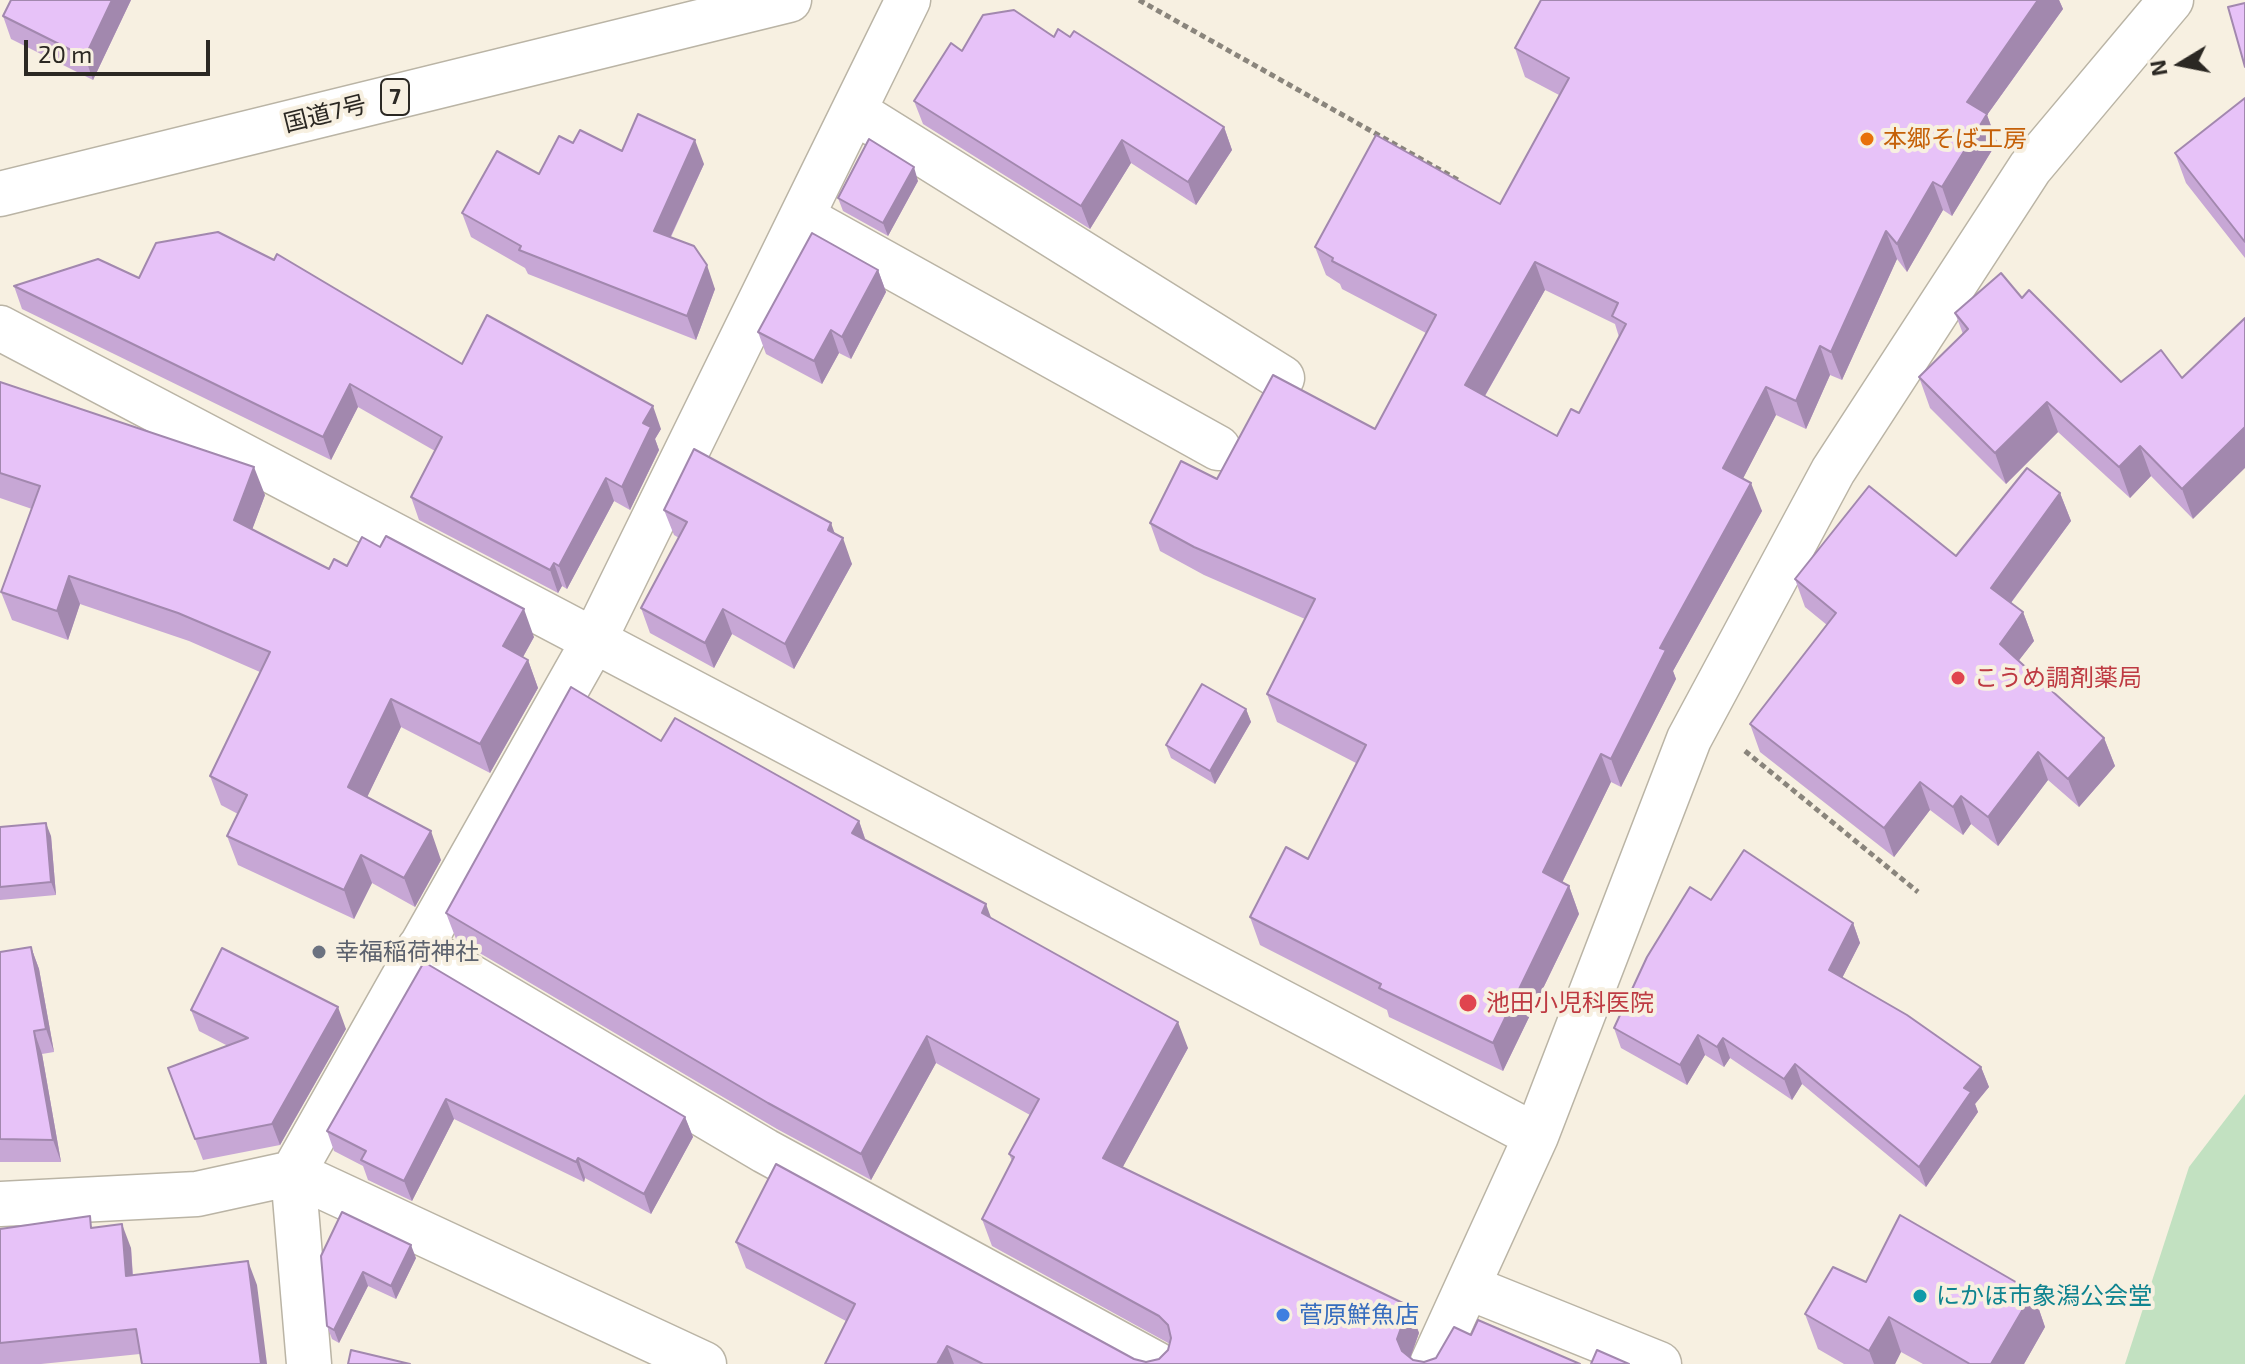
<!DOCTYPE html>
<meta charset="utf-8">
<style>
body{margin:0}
#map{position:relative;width:2245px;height:1364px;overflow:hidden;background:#f7f0e1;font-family:"Exo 2",sans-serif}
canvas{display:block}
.north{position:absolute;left:2141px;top:24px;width:80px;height:80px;-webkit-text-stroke:6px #f7f0e1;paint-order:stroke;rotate:260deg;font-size:22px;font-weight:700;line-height:32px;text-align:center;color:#2b2823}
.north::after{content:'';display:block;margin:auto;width:28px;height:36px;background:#2b2823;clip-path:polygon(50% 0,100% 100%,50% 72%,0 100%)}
.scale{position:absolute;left:24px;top:40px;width:186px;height:36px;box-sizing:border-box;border:4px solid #2b2823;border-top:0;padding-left:10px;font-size:24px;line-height:28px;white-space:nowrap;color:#2b2823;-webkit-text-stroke:6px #f7f0e1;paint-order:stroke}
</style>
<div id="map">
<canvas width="2245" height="1364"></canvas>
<div class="north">N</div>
<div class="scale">20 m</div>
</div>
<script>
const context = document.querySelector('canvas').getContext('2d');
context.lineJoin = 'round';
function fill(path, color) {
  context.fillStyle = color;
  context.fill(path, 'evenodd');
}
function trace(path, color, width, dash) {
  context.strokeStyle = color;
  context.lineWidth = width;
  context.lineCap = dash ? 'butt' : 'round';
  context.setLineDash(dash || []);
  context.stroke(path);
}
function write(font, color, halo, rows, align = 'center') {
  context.font = font + ' "Exo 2","Noto Sans JP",sans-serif';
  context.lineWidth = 8;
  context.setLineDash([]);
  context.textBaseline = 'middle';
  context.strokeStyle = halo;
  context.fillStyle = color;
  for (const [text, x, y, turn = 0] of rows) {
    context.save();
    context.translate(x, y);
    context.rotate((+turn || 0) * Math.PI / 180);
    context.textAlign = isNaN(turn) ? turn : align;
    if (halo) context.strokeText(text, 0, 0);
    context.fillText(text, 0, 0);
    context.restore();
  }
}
fill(new Path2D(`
 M2245,1094v270h-120l64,-197z`), '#c2e1c1');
const minor = new Path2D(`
 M854,111l428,267
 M802,217l416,231
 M0,328l1536,808
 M420,947l345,204 391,213
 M0,1204l197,-10 96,-21 411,191
 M1468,1287l191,77
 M309,1364l-16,-191 300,-531 315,-642
 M1432,1364l104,-228 153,-397 144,-268 197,-303 141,-168`);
const highway = new Path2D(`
 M0,194l789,-194`);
trace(minor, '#bab4a5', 47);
trace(highway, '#bab4a5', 47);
trace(new Path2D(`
 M1139,0l319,180
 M1745,751l173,141`), '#8a857c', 5, [6, 4]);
trace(minor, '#fff', 44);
trace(highway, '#fff', 44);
fill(new Path2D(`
 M131,0l-38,80 -82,-41 -8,-23z
 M1541,0h518l4,9 -76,106 10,27 -45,74 -9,-6 -36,62 -10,-13 -55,121 -12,-5 -24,54 -30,-14 -33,63 19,33 -89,160 3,8 -55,108 -10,-5 -49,101 7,3 10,28 -76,157 -114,-54 -2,-7 -127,-65 -10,-28 58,-58 48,-96 -79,-41 -10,-28 38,-75 -101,-44 -44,-24 -10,-28 67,-44 158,-50 51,-96 -84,-44 -2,-5 -14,-9 -11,-28 185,-43 59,-109 -34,-18 -10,-29zM1545,290l70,34 4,13 -40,76 -22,23 -72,-40z
 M1054,37l170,90 8,23 -36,55 -65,-42 -41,66 -167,-105 -9,-23z
 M2245,98v160l-59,-75 -11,-30z
 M573,143l131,21 -33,73 44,52 -19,51 -168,-66 -3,-6 -54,-31 -9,-24 77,-39z
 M918,181l-30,55 -45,-25 -5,-13z
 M878,270l8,22 -35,67 -12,-6 -17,31 -56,-30 -8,-22z
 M139,278l323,86 199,65 -6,10 4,11 -29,60 -16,-9 -47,88 -5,-3 -4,7 -139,-73 -8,-23 24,-46 -77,-44 -27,53 -309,-151 -8,-23z
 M2022,298l99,84 61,-4 11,141 -42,-43 -21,22 -72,-66 -52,52 -76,-76 -11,-31 44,-43 -8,-21z
 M0,382l265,113 -13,34 77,40 18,-3 187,71 -11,20 5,3 10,28 -48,85 -89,-46 -34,70 74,63 -26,47 -43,-24 -18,36 -116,-54 -11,-29 11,-22 -17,-9 -11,-29 50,-104 -71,-31 -109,-37 -12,36 -56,-20 -11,-28 31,-83 -32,-11z
 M2060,493l11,28 -60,82 12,9 11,29 -16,20 86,77 11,28 -36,41 -31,-27 -50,66 -27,-22 -8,11 -33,-25 -36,47 -134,-105 -10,-28 77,-99 -22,-18 -10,-28 161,-23z
 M664,510l171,24 17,30 -58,105 -62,-35 -18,34 -64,-35 -9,-25 38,-70 -5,-3z
 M1246,709l5,13 -36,62 -44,-26 -5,-13z
 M661,741l198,80 7,20 125,77 197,130 -66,120 287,138 10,27 -9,25 3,2 11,2 12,-4 35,-23 109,29h-755l21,-43 -100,-53 -10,-26 410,120 13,-3 9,-9 2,-6 -178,-98 -10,-27 30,-58 -3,-7 21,-39 -94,-52 -65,117 -94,-51 -321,-190 -10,-26z
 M0,827l51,9 5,59 -56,5z
 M1711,900l142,23 7,20 -18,35 139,89 8,20 -14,17 3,8 -52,75 -124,-103 -10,16 -62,-42 -6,9 -19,-12 -18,30 -66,-37 -7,-20z
 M31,947l8,22 15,83 -12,2 19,108h-61v-210z
 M424,962l261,155 8,20 -42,77 -66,-36 -1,4 -130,-63 -42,82 -44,-21 -5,-14 -29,-15 -7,-20z
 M191,1010l155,19 -66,116 -77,15 -35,-92 60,-22 -29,-15z
 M94,1227l37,21 2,27 124,10 -117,69 -99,10h-41v-135z
 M321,1256l95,2 -20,41 -28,-13 -29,57 -7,-4 -5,-13z
 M1866,1282l167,10 12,35 -21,37h-101l-22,-12 -6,12h-51l-26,-15 -13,-35z`), '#c7a7d5');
fill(new Path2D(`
 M112,0h19l-38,80 -8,-23z
 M2038,0h21l4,9 -76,106 10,27 -45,74 -10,-29 25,-85z
 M1224,127l8,23 -36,55 -8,-23z
 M695,140l9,24 -42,91 -8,-24z
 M1122,140l9,23 -41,66 -9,-23z
 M914,167l4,14 -30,55 -5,-13z
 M1933,182l10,28 -36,62 -10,-28z
 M1886,231l11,28 -55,121 -11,-28z
 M1535,262l10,28 -70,123 -10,-28z
 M707,265l8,24 -19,51 -9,-24z
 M878,270l8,22 -35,67 -9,-22z
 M831,330l8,23 -17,31 -8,-23z
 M1820,346l10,29 -24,54 -10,-28z
 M350,384l8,23 -27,53 -8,-23z
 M1766,387l10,28 -42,81 -11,-28z
 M2047,402l11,30 -52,52 -11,-31z
 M653,406l8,23 -6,10 4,11 -29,60 -8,-23 21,-64z
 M2245,427v41l-52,51 -11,-30z
 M2140,446l11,30 -21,22 -11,-31z
 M254,467l11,28 -20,54 -11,-29z
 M606,478l8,23 -47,88 -8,-23z
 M1751,483l11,28 -89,160 3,8 -55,108 -10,-28 49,-111z
 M2060,493l11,28 -70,95 -10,-28z
 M831,523l8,22 4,-7 9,26 -58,105 -9,-25z
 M554,563l8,23 -4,7 -8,-23z
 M69,576l11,28 -12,36 -11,-29z
 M524,609l10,28 -21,38 -10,-29z
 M723,609l9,25 -18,34 -9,-25z
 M2023,612l11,29 -24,31 -10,-28z
 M528,660l10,28 -48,85 -10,-29z
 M391,699l10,28 -43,89 -10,-29z
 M1246,709l5,13 -36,62 -5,-13z
 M2104,738l11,28 -36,41 -11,-28z
 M2038,752l10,28 -50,66 -10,-29z
 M1601,754l10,28 -58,119 -10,-29z
 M1920,782l10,28 -36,47 -10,-29z
 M1961,796l10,28 -8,11 -10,-28z
 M859,821l9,27 -16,-15z
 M46,823l5,13 5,59 -5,-13z
 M431,831l10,29 -26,47 -11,-29z
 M361,855l11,28 -18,36 -10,-29z
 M1569,886l10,28 -76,157 -10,-28z
 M986,904l10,27 -14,-18z
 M1853,923l7,20 -24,47 -7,-20z
 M31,947l8,22 15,83 -8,-23z
 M338,1007l8,22 -66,116 -8,-21z
 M1178,1022l10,26 -75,137 -10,-27z
 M34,1031l8,23 19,108 -8,-22z
 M1698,1035l7,20 -18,30 -7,-20z
 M927,1036l9,27 -65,117 -10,-26z
 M1723,1038l7,20 -6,9 -7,-20z
 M1795,1064l7,20 -10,16 -8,-21z
 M1981,1067l8,20 -14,17 3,8 -52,75 -7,-20 45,-79z
 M446,1099l8,20 -42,82 -8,-20z
 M685,1117l8,20 -42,77 -7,-20z
 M578,1158l7,20 -1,4 -8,-20z
 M122,1224l9,24 3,52 -8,-24z
 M411,1245l5,13 -20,41 -5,-13z
 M248,1261l9,24 10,79h-6z
 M363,1272l5,14 -29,57 -5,-13z
 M2033,1292l12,35 -21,37h-33z
 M1409,1306l10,27 -11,31h-2l-9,-25z
 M1889,1317l12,35 -6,12h-21l-5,-13z
 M947,1346l7,18h-17z`), '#a288ae');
const building = new Path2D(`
 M11,0h101l-27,57 -82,-41z
 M1541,0h497l-71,102 20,12 -45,73 -9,-5 -36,62 -11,-13 -55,121 -11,-6 -24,55 -30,-14 -43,81 28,15 -91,165 6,2 -55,109 -10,-5 -58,118 26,14 -76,157 -114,-55 2,-4 -131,-67 36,-70 22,12 58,-114 -99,-51 48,-95 -121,-52 -44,-24 31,-62 36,18 56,-104 102,54 61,-114 -104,-54 1,-3 -18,-11 61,-112 124,69 69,-126 -54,-30zM1535,262l83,41 -6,13 14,8 -47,89 -8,-4 -14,27 -92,-51z
 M2245,3v64l-17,-60z
 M1014,10l40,27 4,-8 12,8 4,-6 150,96 -36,55 -66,-42 -41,66 -167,-105 37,-58 11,8 21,-36z
 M2245,98v144l-70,-89z
 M638,114l57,26 -41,91 40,15 13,19 -20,51 -168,-66 2,-4 -59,-33 35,-62 42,23 20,-38 14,7 7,-13 42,21z
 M869,139l45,28 -31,56 -45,-25z
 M218,232l56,28 3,-6 185,110 25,-49 166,91 -10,17 8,4 -29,60 -16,-9 -47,88 -5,-3 -4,7 -139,-73 31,-60 -92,-53 -27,53 -309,-151 84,-27 41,19 17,-35z
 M812,233l66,37 -36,67 -11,-7 -17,31 -56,-29z
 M2001,273l21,25 7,-8 92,92 40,-32 21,28 63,-60v109l-63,62 -42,-43 -21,21 -72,-65 -52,51 -76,-76 49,-48 -13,-16z
 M0,382l254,85 -20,53 95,49 5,-10 13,7 15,-29 18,10 6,-11 138,73 -21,37 25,14 -48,84 -89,-45 -43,88 83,44 -27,47 -43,-23 -17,35 -117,-54 20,-41 -37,-19 60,-124 -92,-39 -109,-37 -12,35 -56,-19 39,-106 -40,-13z
 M694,449l137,74 -3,7 15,8 -58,106 -62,-35 -18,34 -64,-35 46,-86 -23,-12z
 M2027,468l33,25 -69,95 32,24 -23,32 104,94 -36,41 -30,-27 -50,65 -27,-21 -8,11 -33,-25 -36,46 -134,-104 86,-111 -41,-34 74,-93 87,70z
 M1202,684l44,25 -36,62 -44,-26z
 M571,687l90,54 14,-23 184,103 -7,12 134,71 -4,9 196,109 -75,136 306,148 -12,33 5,12 11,9 11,2 12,-4 18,-31 17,8 7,-15 102,44h-597l-36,-18 -10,18h-112l30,-60 -119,-62 40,-78 358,195 12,3 13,-3 9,-9 3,-12 -3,-13 -9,-9 -177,-97 32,-62 -5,-3 30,-55 -112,-63 -66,118 -93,-51 -322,-190z
 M46,823l5,59 -51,5v-60z
 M1744,850l109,73 -24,47 78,45 74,52 -17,21 7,4 -52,75 -124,-103 -11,15 -61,-41 -6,9 -19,-12 -18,30 -66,-37 33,-71 43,-70 21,13z
 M31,947l15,82 -12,2 19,109 -53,-1v-187z
 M222,948l116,59 -66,117 -77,15 -27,-71 80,-30 -57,-28z
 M424,962l261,155 -41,77 -66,-36 -2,4 -130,-63 -42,82 -43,-21 5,-9 -39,-20z
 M342,1212l69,33 -20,41 -28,-14 -29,58 -7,-4 -6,-70z
 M1900,1215l133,77 -42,72h-21l-81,-47 -20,34 -64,-37 28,-47 33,15z
 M90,1216l1,12 31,-4 4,52 122,-15 13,103h-119l-6,-35 -136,14v-114z
 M351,1350l59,14h-62z
 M1597,1350l32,14h-38z`);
fill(building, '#e7c2f8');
trace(building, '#a288ae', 2);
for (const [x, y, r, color] of [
 [1867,139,8,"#e8710a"],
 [1958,678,8,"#e0444e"],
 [319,952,8,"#6b7280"],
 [1468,1003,10,"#e0444e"],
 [1920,1296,8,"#0f9aa8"],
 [1283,1315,8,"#3f7fe0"]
]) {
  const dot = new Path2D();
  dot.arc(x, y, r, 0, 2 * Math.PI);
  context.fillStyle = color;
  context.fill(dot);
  trace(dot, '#f7f0e1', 3);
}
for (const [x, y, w] of [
 [395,97,28]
]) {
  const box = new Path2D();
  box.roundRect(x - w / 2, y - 18, w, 36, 6);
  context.fillStyle = '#f7f0e1';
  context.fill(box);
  trace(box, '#2b2823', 2);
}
write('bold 22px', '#2b2823', null, [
 ["7",395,97]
]);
write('24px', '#2b2823', '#f7f0e1', [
 ["国道7号",325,114,-14]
]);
write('24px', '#c56008', '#f7f0e1', [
 ["本郷そば工房",1883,139]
], 'left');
write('24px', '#be3a42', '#f7f0e1', [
 ["こうめ調剤薬局",1974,678],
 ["池田小児科医院",1486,1003]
], 'left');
write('24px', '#5b616d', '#f7f0e1', [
 ["幸福稲荷神社",335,952]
], 'left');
write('24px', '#0d838f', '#f7f0e1', [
 ["にかほ市象潟公会堂",1936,1296]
], 'left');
write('24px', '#366cbe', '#f7f0e1', [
 ["菅原鮮魚店",1299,1315]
], 'left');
</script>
